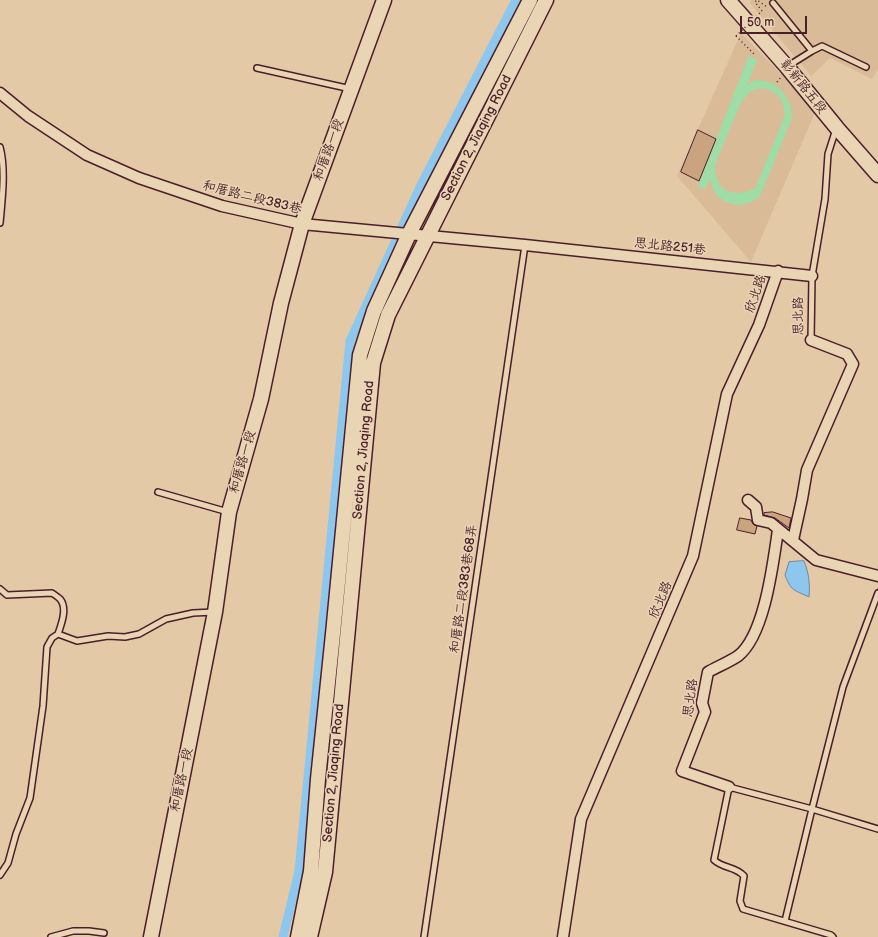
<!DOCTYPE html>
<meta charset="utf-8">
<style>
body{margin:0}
#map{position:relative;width:878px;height:937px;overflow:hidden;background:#e3c9a6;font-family:"Balsamiq Sans",sans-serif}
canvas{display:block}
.scale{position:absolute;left:740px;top:16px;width:67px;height:18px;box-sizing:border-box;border:2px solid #4a1f2b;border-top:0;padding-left:5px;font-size:12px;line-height:14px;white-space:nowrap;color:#4a1f2b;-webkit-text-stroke:3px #e9d4b3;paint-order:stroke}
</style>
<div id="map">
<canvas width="878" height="937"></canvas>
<div class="scale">50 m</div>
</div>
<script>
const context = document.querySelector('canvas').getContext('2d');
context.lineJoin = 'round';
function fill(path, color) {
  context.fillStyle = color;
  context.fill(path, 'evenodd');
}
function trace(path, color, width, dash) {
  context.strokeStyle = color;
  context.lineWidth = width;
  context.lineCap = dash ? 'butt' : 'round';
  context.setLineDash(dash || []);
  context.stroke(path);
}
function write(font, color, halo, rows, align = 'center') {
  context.font = font + ' "Balsamiq Sans","LXGW WenKai TC",sans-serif';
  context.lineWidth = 3;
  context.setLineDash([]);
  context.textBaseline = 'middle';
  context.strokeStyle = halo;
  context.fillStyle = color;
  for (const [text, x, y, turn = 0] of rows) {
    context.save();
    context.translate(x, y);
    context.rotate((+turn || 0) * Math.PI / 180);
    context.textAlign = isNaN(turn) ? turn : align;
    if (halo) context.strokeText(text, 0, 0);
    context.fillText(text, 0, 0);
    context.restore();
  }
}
fill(new Path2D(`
 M751,0h127v69l-6,10 -42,-21 -19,18 -61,-73z
 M741,33l75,77 -65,152 -74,-86z`), '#d9bb98');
fill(new Path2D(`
 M749,55l8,5 -10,25 8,-5 9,1 10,3 9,8 7,11 2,15 -32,78c-3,2 -7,5 -11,7 -12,5 -29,-1 -35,-12 -2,-4 -3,-9 -4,-12l-5,10 -7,-3zM763,88c15,4 21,12 22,27l-30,74c-20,8 -39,4 -40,-20 -1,-4 23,-60 26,-66 2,-3 5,-7 8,-10 4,-4 8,-4 14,-5z`), '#9edda5');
const water = new Path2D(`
 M804,561c5,12 6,23 5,36 -15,-7 -18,-6 -24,-22l4,-13z`);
fill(water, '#8ec7ed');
trace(water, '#73849f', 1);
trace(new Path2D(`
 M283,937l16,-66 51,-530 71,-156 95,-185`), '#8ec7ed', 9);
const building = new Path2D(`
 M698,130l18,9 -17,42 -18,-9z
 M773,512l18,6 -2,10 -14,-10 -11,-3v-2z
 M740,518l11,2 2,4 4,2 -2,8 -18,-4z`);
fill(building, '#caa37f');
trace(building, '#4a1f2b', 1);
const lane = new Path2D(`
 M773,3l39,48
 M788,66l24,-15 10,-5 44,21
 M257,68l94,21
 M0,147c6,22 2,54 0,76
 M811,340l1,-64 13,-77 3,-45 8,-25
 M158,492l70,20
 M0,589l7,6 45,-2c3,2 6,4 8,6 8,9 1,26 -2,35
 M0,875l8,-12 8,-29 14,-36 13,-92 4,-59 5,-9 6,-4 19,7 31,-5 17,1 14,-3 27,-15 27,-6 21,-1
 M785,921l27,-112 31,-122 35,-94
 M51,937l22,-6h16l15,2
 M424,937l101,-692
 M833,937l-2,-2 -88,-26 -3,-8 4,-25c-9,-10 -20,-7 -30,-16l15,-73 83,22 66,20`);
const street = new Path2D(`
 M0,93l28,23 59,39 52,23 83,28 80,18 223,21 287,31
 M748,500l8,7 2,13 13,3 45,37 62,16
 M793,540l9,-41 5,-29 46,-106 -6,-10 -36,-14
 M729,787l-47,-16 23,-59 -3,-9 6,-31c9,-5 21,-10 30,-16 27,-21 35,-93 40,-126
 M563,937l18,-118 112,-263 34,-162 32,-69 19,-54`);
const secondary = new Path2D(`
 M728,0l59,67 50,61 41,47
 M151,937l64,-325 14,-100 32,-113 20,-96 21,-79 82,-224
 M298,937l13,-66 7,-92 15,-145 27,-279 14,-44 35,-77 121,-234
 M310,937l15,-65 48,-509 15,-48 158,-315`);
trace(lane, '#4a1f2b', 8);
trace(street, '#4a1f2b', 13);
trace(secondary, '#4a1f2b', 17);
trace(new Path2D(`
 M762,11l-7,-9 2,-2 10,7
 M736,36l18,18
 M777,82l4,-5`), '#4a1f2b', 1.5, [1, 3]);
trace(lane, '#e9d4b3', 5);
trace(street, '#e9d4b3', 10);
trace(secondary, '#e9d4b3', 14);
trace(new Path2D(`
 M736,36l26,-25`), '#4a1f2b', 1.5, [1, 3]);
write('13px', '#4a1f2b', '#e9d4b3', [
 ["彰新路五段",803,87,51],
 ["Section 2, Jiaqing Road",477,138,-63],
 ["和厝路一段",329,150,-70],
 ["和厝路二段383巷",252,198,14],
 ["思北路251巷",670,247,6],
 ["欣北路",756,294,-71],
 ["思北路",799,316,-91],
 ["Section 2, Jiaqing Road",364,450,-85],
 ["和厝路一段",243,462,-74],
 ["和厝路二段383巷68弄",464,589,-82],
 ["欣北路",661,600,-67],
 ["思北路",691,698,-82],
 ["Section 2, Jiaqing Road",334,773,-85],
 ["和厝路一段",182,780,-78]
]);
</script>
